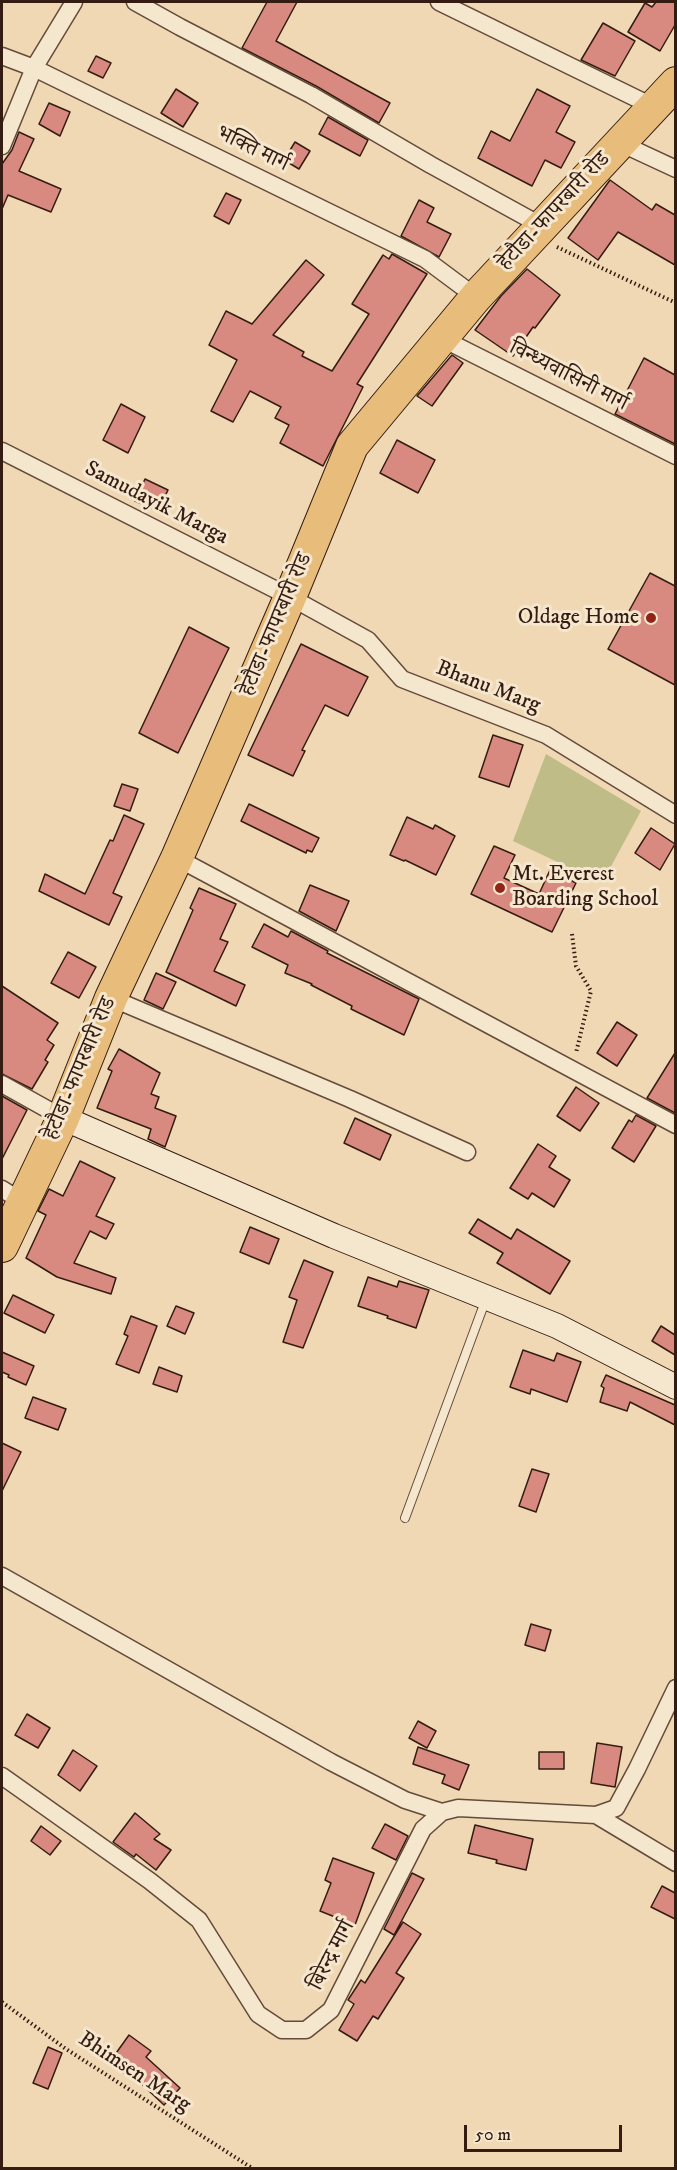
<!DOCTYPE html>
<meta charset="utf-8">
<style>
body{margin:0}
#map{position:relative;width:677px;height:2170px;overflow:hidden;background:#efd8b3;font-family:"IM FELL DW Pica",serif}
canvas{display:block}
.frame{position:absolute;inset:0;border:3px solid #351c12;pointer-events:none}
.scale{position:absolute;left:464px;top:2125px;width:158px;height:27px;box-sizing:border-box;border:3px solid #351c12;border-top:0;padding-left:8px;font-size:18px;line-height:21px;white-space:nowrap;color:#351c12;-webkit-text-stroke:4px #f5e6ce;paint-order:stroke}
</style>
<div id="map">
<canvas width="677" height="2170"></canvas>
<div class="frame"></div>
<div class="scale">50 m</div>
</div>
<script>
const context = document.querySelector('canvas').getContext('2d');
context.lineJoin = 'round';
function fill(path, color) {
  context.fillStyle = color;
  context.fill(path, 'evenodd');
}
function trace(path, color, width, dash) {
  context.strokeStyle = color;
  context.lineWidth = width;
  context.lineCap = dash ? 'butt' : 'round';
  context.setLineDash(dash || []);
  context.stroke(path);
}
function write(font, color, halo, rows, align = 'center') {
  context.font = font + ' "IM FELL DW Pica","Noto Serif Devanagari",serif';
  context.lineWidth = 6;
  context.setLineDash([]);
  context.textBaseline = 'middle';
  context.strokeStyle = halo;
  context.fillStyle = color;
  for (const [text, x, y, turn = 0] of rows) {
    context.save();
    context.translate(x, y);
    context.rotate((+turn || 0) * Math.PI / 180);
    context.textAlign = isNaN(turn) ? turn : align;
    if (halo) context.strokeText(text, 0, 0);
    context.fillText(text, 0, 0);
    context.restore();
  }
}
fill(new Path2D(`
 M546,754l95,57 -39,72 -89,-42z`), '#c0bc88');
const building = new Path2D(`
 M267,2h30l-21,39 114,62 -11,20 -63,-37 -74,-38z
 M656,2h19v23l-15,26 -32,-19 17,-29 7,4z
 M603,23l32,18 -20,35 -34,-16z
 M96,56l15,7 -8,15 -15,-7z
 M176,89l22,14 -15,24 -22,-14z
 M537,89l33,17 -14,26 19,10 -14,26 -16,-8 -13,26 -54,-28 13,-27 19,10z
 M49,103l21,9 -10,24 -21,-12z
 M328,117l40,23 -8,16 -41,-22z
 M19,132l15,7 -15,32 42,18 -10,23 -43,-17 -6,14v-45l10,-14z
 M295,142l15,9 -11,18 -15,-9z
 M610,180l42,30 4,-6 19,11v50l-57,-33 -20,28 -30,-22z
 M226,193l15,7 -12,24 -15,-8z
 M419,200l15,8 -7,14 24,12 -12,23 -38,-21z
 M392,254l35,20 -70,110 6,3 -40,79 -43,-23 9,-18 -14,-7 6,-11 -31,-16 -17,31 -22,-11 26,-51 -28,-15 17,-34 26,13 54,-64 18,15 -51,60 31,17 -2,4 30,15 37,-57 -17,-10 31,-49 6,4z
 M527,269l33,26 -25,33 -2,-1 -20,29 -38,-26 26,-34z
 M452,355l11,8 -31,43 -15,-10z
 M644,358l31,17v69l-60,-30z
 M121,404l24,13 -17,36 -25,-13z
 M397,440l38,20 -17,33 -38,-20z
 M145,479l23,11 -10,21 -23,-10z
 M650,573l25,13v99l-67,-36z
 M189,627l40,21 -51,105 -39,-20z
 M301,644l67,33 -20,39 -23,-11 -23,45 3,1 -12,25 -45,-21z
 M493,735l30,10 -14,42 -30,-10z
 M122,784l16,5 -8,22 -16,-5z
 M249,804l70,34 -7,14 -5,-2 -1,3 -65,-32z
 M124,815l20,9 -31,69 9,4 -13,28 -70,-34 6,-17 40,20 25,-54 3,1z
 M407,817l26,12 2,-4 20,11 -19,39 -31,-15 -1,1 -14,-6z
 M651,828l24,16 -15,26 -25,-17z
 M494,846l21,9 -11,23 35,16 11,-24 26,13 -24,49 -81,-38z
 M310,885l39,16 -13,30 -37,-20z
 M199,888l37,16 -16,35 8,3 -14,29 31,14 -9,21 -70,-34 27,-62 -3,-2z
 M264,924l24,13 3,-6 37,20 -1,2 92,46 -15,36 -53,-26 1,-3 -41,-21 1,-1 -27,-11 3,-8 -36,-18z
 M68,952l28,15 -17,31 -28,-15z
 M156,973l20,9 -13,27 -19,-9z
 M2,986l56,37 -11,17 7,5 -9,15 3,2 -16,27 -30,-15z
 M617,1022l20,13 -20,31 -20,-13z
 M119,1049l41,24 -9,21 8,3 -4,11 21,8 -11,31 -17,-8 3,-10 -54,-21 15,-37 -4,-2z
 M675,1053v60l-28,-15z
 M576,1087l23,16 -19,28 -23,-15z
 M2,1096l25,14 -25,49z
 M636,1115l20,11 -22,36 -22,-14 17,-28 3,2z
 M355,1118l36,17 -11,25 -36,-17z
 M538,1144l18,12 -7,11 21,13 -16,27 -22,-14 -4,6 -18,-11z
 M80,1161l35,17 -19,38 18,8 -8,15 -16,-8 -16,32 42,15 -5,16 -54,-17 -31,-19 20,-43 -8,-4 11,-22 14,7z
 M478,1219l33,20 6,-10 53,32 -20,33 -53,-31 6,-10 -34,-20z
 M250,1227l29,12 -10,25 -29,-12z
 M304,1260l29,12 -30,76 -20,-6 14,-42 -8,-3z
 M368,1277l29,10 2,-6 30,9 -13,38 -29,-10 1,-2 -30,-10z
 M13,1295l41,20 -9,18 -41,-20z
 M176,1306l18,7 -9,21 -18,-8z
 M131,1316l26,10 -18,47 -23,-9 12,-28 -4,-2z
 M661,1326l14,9v20l-23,-14z
 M523,1350l31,11 3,-8 24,9 -14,40 -36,-13 -1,5 -20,-7z
 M2,1352l32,14 -8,19 -18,-8 1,-2 -7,-3z
 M159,1367l23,9 -5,16 -24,-8z
 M606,1375l69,30v20l-45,-23 -3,9 -27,-9 4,-14 -3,-2z
 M33,1397l33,12 -8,21 -33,-12z
 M2,1443l19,9 -19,39z
 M532,1469l17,5 -13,38 -17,-6z
 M531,1624l20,6 -6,21 -20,-6z
 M27,1714l23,14 -12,20 -23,-13z
 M418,1721l18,10 -9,17 -18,-10z
 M597,1743l25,4 -7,40 -24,-4z
 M418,1747l51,18 -10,25 -17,-7 3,-8 -32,-11z
 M73,1750l24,16 -17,25 -22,-16z
 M539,1752h25v17h-25z
 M135,1813l25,21 -6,5 17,11 -15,20 -20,-16 -2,3 -21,-15z
 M385,1824l23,12 -12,24 -24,-12z
 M475,1825l58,14 -7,31 -30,-7 1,-3 -29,-7z
 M41,1826l20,15 -11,14 -19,-14z
 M333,1858l41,15 -19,52 -35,-14 11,-28 -6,-3z
 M412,1873l12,6 -30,56 -10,-6z
 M662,1886l13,7v26l-24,-12z
 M403,1922l18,12 -25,39 8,5 -26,41 -5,-3 -16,25 -18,-11 15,-26 -6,-4 13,-20 4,3z
 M129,2035l22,16 -5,6 34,31 -16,17 -31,-29 -2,2 -22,-15z
 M48,2047l14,6 -14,36 -15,-6z`);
fill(building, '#d88980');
trace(building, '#351c12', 1.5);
const lane = new Path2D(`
 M405,1518l81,-219`);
const street = new Path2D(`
 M135,2l45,25 131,68 120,70 111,61
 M439,2l215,105
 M2,56l32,12 391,191 51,38
 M620,143l56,26
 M2,146l32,-78 40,-66
 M441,338l235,118
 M2,451l288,146 78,43 34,39 144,56 130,80
 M177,858l499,267
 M111,998l239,101 117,53
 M2,1084l61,34
 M2,1189l21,13
 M2,1576l329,186 74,38 37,12
 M2,1776l148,105 49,39 59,94 24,16h24l25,-20 92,-181 19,-17 16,-4 138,7 20,-7 21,-39 39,-81
 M596,1815l80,48`);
const secondary = new Path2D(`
 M63,1118l271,118 223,90 119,61`);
const highway = new Path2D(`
 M2,1246l61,-128 48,-120 66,-140 113,-261 62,-151 124,-149 200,-214`);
trace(lane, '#644b3a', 10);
trace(street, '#644b3a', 19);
trace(secondary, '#351c12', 26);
trace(highway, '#351c12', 34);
trace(new Path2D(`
 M557,247l119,56
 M572,934l4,32 15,25 -15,62
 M2,2002l64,47 186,119`), '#351c12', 4, [1.5, 3]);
trace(lane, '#f5e6ce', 8);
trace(street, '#f5e6ce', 16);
trace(secondary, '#f5e6ce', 24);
trace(highway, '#e8bc7a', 32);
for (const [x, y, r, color] of [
 [651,618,6,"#8f2418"],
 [500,888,6,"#8f2418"]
]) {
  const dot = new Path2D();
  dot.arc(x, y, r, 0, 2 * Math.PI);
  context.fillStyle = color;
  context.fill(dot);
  trace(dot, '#f5e6ce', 2);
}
write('22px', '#351c12', '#f5e6ce', [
 ["भक्ति मार्ग",252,150,26],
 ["हेटौडा-फापरबारी रोड",555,212,-47],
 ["विन्ध्यवासिनी मार्ग",568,377,27],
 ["Samudayik Marga",156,504,27],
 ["हेटौडा-फापरबारी रोड",277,625,-67],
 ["Bhanu Marg",488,688,21],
 ["हेटौडा-फापरबारी रोड",81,1069,-67],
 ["बिरेन्द्र मार्ग",333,1956,-63],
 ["Bhimsen Marg",134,2073,33]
]);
write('22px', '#351c12', '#f5e6ce', [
 ["Oldage Home",639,618],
 ["Mt. Everest",512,875,"left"],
 ["Boarding School",512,900,"left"]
], 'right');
</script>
